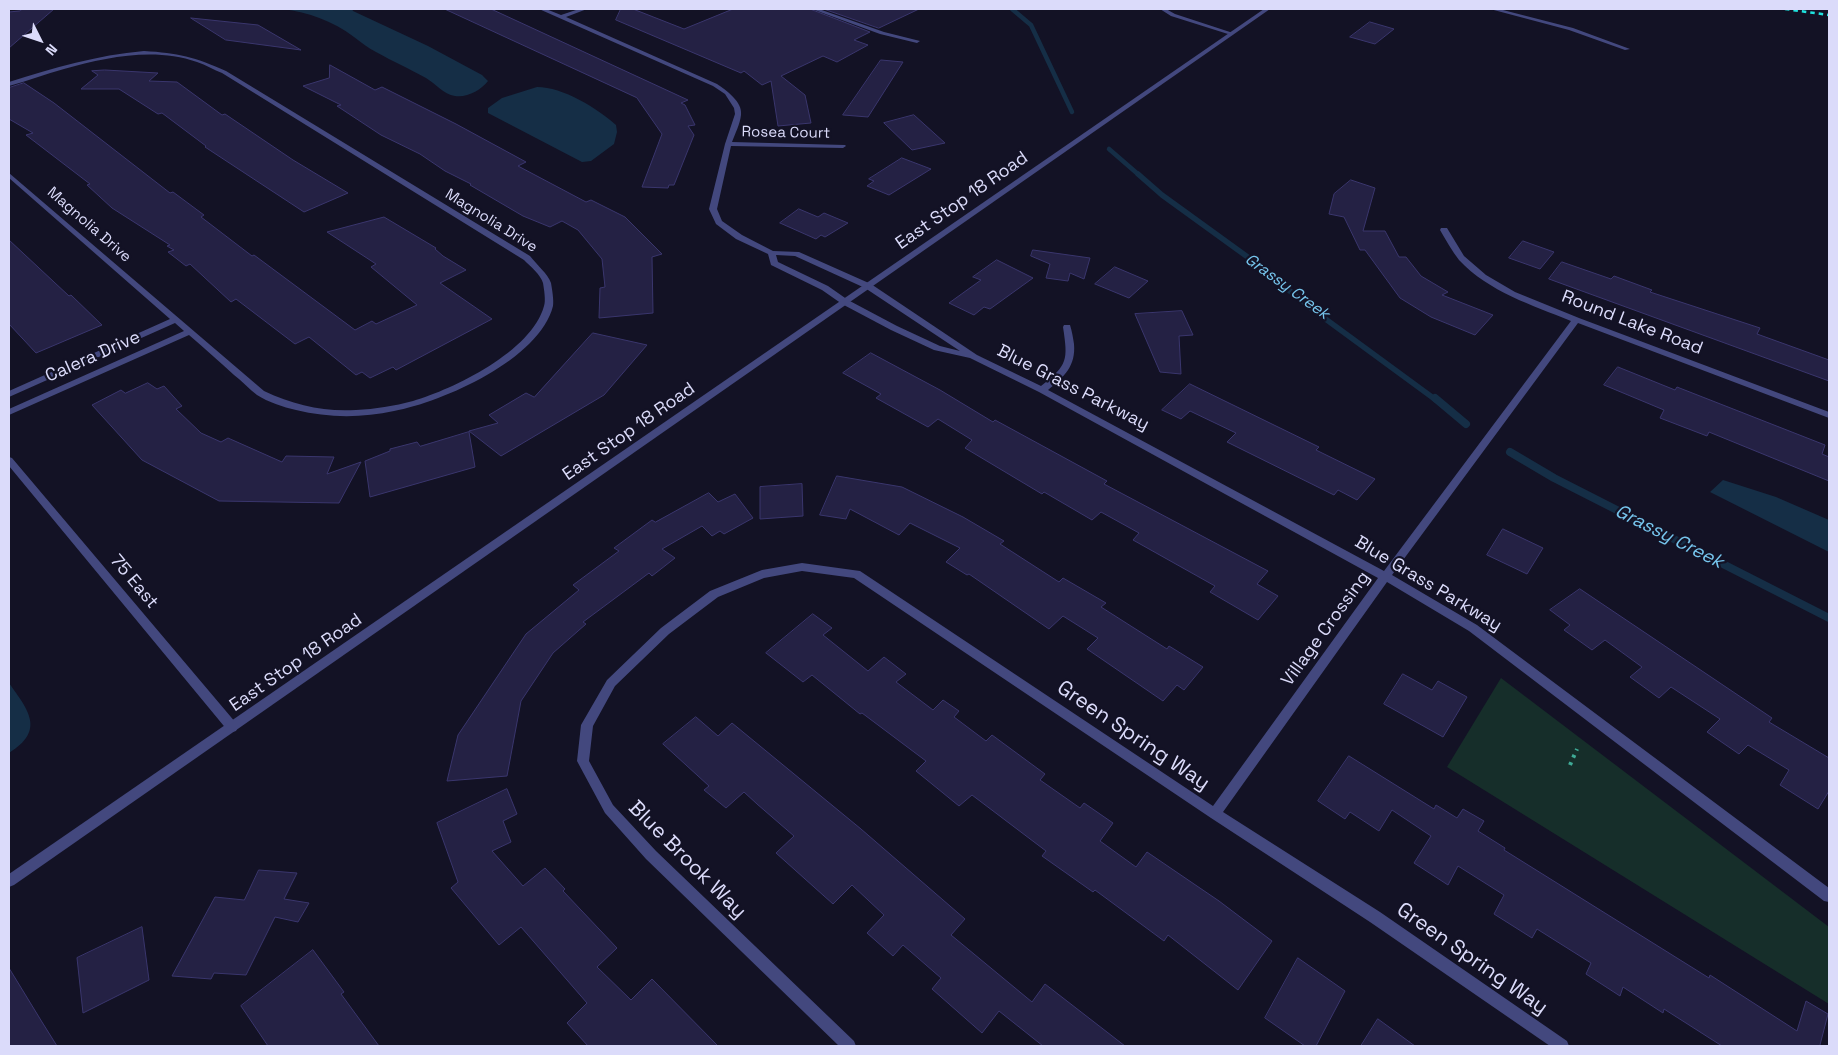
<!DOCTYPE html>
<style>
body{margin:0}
#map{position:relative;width:1838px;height:1055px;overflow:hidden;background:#131225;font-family:"Space Grotesk",sans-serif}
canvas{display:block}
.frame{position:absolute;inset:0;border:10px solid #dbdbfa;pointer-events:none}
.north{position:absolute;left:15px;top:15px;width:50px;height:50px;-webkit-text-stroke:4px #131225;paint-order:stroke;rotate:131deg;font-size:14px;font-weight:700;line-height:20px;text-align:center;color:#dbdbfa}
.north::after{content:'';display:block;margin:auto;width:18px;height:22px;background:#dbdbfa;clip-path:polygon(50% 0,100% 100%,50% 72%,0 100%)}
</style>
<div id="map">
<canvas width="1838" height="1055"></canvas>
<div class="frame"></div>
<div class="north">N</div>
</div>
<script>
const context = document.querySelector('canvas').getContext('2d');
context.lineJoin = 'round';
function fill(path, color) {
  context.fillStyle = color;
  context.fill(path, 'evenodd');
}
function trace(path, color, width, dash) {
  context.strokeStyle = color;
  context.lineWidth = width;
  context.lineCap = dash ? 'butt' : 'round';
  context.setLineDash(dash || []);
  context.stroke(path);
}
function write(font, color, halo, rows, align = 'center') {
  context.font = font + ' "Space Grotesk",sans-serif';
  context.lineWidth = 4.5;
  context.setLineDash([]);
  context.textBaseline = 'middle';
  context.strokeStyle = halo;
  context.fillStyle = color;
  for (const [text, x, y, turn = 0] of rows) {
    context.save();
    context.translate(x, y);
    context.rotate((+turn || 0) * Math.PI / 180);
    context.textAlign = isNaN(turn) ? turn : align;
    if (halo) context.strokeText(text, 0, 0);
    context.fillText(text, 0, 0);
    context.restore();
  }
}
fill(new Path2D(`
 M1501,678l328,249v77l-382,-237z`), '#162e2a');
fill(new Path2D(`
 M283,9h69l1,2 75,35 54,29 6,6c-7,9 -21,17 -33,15 -12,-2 -19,-12 -29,-18 -18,-10 -32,-16 -50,-26 -8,-4 -15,-10 -22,-15 -21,-16 -46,-25 -71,-28z
 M537,87c26,0 60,21 79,38l1,7 -3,12 -23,17 -9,1 -94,-49v-5l14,-10z
 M1723,480l53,17 53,23v32l-119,-60z
 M9,683c19,27 37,47 0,70z`), '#152e46');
trace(new Path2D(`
 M1012,9l19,16 41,87
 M1109,149l30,26`), '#152e46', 4.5);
trace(new Path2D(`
 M1138,174l24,21 87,63 67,54 120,88`), '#152e46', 5.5);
trace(new Path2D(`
 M1435,398l31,26
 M1510,452l44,26 275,140`), '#152e46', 8);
const building = new Path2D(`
 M23,9h31l-45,39v-36l10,-1z
 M445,9h46l197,91 -7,3 4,2 10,20 -7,1 6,9 -20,50h-5l-1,3 -26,-1 20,-53 -25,-36z
 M621,9h12l51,20 49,-20h77l60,23 -16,8 14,5 -31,17 -14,-6 -42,20 24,19 6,28 -33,3 -7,-45 -9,4 -18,-14 -3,2 -125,-53z
 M824,9h95l-40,19z
 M191,18l67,7 43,25 -75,-10z
 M1370,22l24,7 -19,15 -25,-7z
 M881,60l22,2 -35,55 -25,-2z
 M330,65l45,25 7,-3 74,37 70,38 -8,4 68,36 5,-2 34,17 37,37 -10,3 1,56 -54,5 1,-30 5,-1 -3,-28 -24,-29 -16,-9 -12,6 -27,-11 -53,-31 1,-1 -26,-13 -25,-17 -39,-19 -44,-29 4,-1 -38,-19 26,-8z
 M105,70l53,3 -9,8 28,1 45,33 3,-1 68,46 55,33 -44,19 -99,-65 1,-1 -44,-33 -4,1 -39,-25h-38l17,-14 -6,-4z
 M24,83l30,20 116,90 3,-1 31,23 -3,2 51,39 2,-1 101,75 17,-9 4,3 41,-19 -46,-38 5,-3 -49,-32 57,-15 52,31 -1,1 8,7 23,14 -26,13 52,36 -96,51 -3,-3 -23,11 -8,-6 -6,3 -47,-38 -14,7 -59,-45 -5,3 -41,-38 -4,2 -18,-14 6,-2 -7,-4 3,-1 -58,-37 -25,-23 3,-1 -64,-49 7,-2 -24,-14v-31z
 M914,115l31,28 -33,7 -28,-27z
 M902,158l29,11 -42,26 -22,-9 7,-5 -5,-2z
 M1351,180l24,8 -12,43h22l14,26h7l15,19 27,16 -6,3 51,20 -18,20 -44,-18 -31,-19 -35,-48h-5l-16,-33 -15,-3 5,-20z
 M799,209l19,8 6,-4 24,10 -23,14 -4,-2 -5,4 -36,-16z
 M9,240l60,56 2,-1 31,30 -66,28 -27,-29z
 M1523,241l31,11 -14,17 -31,-11z
 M1033,250l57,8 -6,21 -14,-6 -2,8 -22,-3 4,-14 -19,-8z
 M997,260l36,18 -43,31 -6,-2 -10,8 -25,-12 32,-23 -8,-3z
 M1562,262l49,17 3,-3 38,14 -2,2 110,36 -3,6 72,26v21l-280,-102z
 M1115,267l33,14 -19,17 -34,-14z
 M1182,311l11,24 -14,1 2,38 -21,-2 -25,-58z
 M593,333l54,12 -43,50 -103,61 -32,-25 29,-8 -9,-8 37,-22 8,4z
 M871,353l69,37 53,32 2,-2 112,61 -3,3 164,87 -11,13 21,12 -20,24 -48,-28 5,-6 -82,-46 6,-7 -38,-21 -9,8 -48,-28 -2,2 -77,-46 7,-8 -34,-21 -10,8 -52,-29 5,-4 -38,-21z
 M1618,367l57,23 2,-3 148,58 -3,9 7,3v24l-120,-49 -2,4 -47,-18 4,-8 -60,-25z
 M148,383l9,6 7,-3 18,20 -6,3 25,24 20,9 7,-4 54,24 4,-6 48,1 -7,17 34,-12 -22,41 -120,-2 -77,-41 -50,-55 29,-15 4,3z
 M1190,384l129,63 -3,3 59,29 -18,21 -19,-10 -4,5 -107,-53 9,-9 -46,-22 -9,8 -19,-9z
 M469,432l6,35 -105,30 -5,-36 25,-10v-2l27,-7 3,4z
 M837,476l65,11 61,30 41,24 -4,3 59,38 4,-4 43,25 -5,4 66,42 2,-3 34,21 -19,23 -7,-5 -14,16 -76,-52 11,-11 -35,-22 -14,13 -80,-55 -2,1 -21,-13 14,-14 -50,-25 -11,12 -49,-26 -4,10 -26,-4z
 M802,484l1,32 -43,3v-32z
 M709,493l9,9 17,-8 18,24 -29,16 -4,-3 -8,5 -10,-10 -40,23 13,9 -23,18 -3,-3 -66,49 3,2 -33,29 -32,48 -14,75 -60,5 11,-46 68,-101 53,-44 -6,-5 46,-34 -5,-3 38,-28 3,2z
 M1503,529l40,19 -16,26 -40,-19z
 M1580,589l192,129 -3,4 60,36v33l-11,18 -38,-24 9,-15 -41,-25 -9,9 -32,-22 13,-13 -49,-32 -12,11 -29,-21 12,-10 -37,-27 -13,10 -28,-20 6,-5 -20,-15z
 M813,614l19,14 -9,7 45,36 16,-14 22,17 -10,8 37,28 10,-10 16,11 -5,6 32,24 6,-6 53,39 -5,6 40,28 4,-5 29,20 -13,18 36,26 11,-15 72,49 53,40 -34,49 -70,-55 -4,6 -69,-51 -2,2 -51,-36 4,-5 -74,-56 -13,11 -43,-35 10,-10 -64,-48 -2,1 -48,-39 -9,7 -37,-29z
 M1403,674l29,16 6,-9 29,16 -24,40 -59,-33z
 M696,717l22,19 14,-13 129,106 104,90 -14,16 81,67 13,-18 80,62h-82l-44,-35 -17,22 -50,-44 9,-11 -38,-33 -10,11 -26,-23 17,-18 -32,-30 -19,19 -57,-51 18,-17 -37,-32 -13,-12 -18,16 -22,-18 5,-4 -46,-42z
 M1349,756l85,53 2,-4 21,13 6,-9 21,12 -6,10 27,17 -1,2 205,128 1,-3 87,56 9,-30 22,13 -8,31 1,1h-99l-58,-37 -1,4 -40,-26 -3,9 -34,-22 5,-11 -54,-34 -5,9 -38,-24 10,-19 -46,-29 -10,19 -34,-22 17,-27 -39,-26 -13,21 -29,-19 -5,7 -27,-18z
 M507,789l10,25 -14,7 8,21 -19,9 31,35 22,-18 20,21 -2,2 54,57 -20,19 34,33 21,-21 66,67h-130l-21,-23 20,-20 -66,-76 -22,18 -48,-57 7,-6 -21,-59z
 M259,870l38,3 -13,26 25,4 -11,19 -23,-5 -29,58 -32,-2 -3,6 -39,-3 43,-79 29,3z
 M142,927l7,53 -66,33 -6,-55z
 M313,950l31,42 -3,2 38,52h-111l-27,-40z
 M1298,958l47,33 -29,55h-11l-40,-28z
 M9,968l33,54 15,24h-48z
 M1378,1019l37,27h-54z`);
fill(building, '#242144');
trace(building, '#3a366d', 1);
trace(new Path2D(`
 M1570,765l7,-16`), '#3faa96', 4, [3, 5]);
fill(new Path2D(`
 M1490,9h9l74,19 57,21 -5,1 -56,-20z`), '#43487e');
fill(new Path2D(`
 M539,9h7l15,6 18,-6h8l-21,8 151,67c9,6 26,18 24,31 -1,9 -6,19 -9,27l113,3 1,1 -3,2 -112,-2 -14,63 5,12 20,14 31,16 26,1 72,32 106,71 64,31c27,-21 27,-26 22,-59l1,-2h6c2,6 3,13 4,19 2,22 -10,33 -26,46l336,181 187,-250c-39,-16 -82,-29 -112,-61 -7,-9 -13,-20 -19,-30l1,-2h6l17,28 22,19 29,17 64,26 250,94v6l-251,-95 -186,252 85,50 352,263v14l-5,-1 -355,-270 -82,-49 -164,230 157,100 187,129 2,5h-19l-180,-124 -159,-104 -357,-240 -52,-7 -38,7 -46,19 -49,37 -54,52 -22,40 -4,35 24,44 43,46 198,190 2,5h-17l-193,-187 -41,-46 -28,-52 4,-36 26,-45 54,-52 49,-37 52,-21 40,-7 58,8 353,235 165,-228 -339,-186 -69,-34 -36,-8 -43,-20 -49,-26 -20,-14 -51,-25 -3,-11 -32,-15 -20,-15 -7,-15 16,-65 10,-30 -1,-6 -9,-14 -12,-8zM776,255l19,1 70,32 95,63 -20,-5 -43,-20 -49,-26 -20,-14 -50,-24z
 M812,9h7l65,23 36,9 -3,2 -37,-9z
 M1160,9h6l9,5 58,19 -5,1 -57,-18z
 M144,51c34,2 51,6 82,20l304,185c6,8 18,18 21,27 1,6 3,17 2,23 -13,53 -110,96 -159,105 -32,7 -66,7 -98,-1 -13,-3 -28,-8 -39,-15 -8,-6 -15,-14 -23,-20 -15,-14 -30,-27 -45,-40l-180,80v-6l175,-78 -9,-8 -166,74v-6l161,-72 -161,-141v-5l255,218c30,14 59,21 92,19 19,-1 38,-4 57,-9 41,-12 119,-50 131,-95 2,-5 0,-17 -1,-23 -2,-8 -13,-17 -19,-23l-302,-187c-8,-3 -16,-8 -25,-11 -42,-15 -91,-5 -133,7 -18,5 -37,12 -55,17v-4c45,-14 88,-27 135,-31z
 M9,457l3,1 224,265 2,4 -2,4 -4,1 -4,-1 -219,-265z`), '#43487e');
fill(new Path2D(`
 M1264,9h6l-1256,876 -5,2v-13z`), '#43487e');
trace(new Path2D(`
 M1785,9l44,6`), '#1fe2de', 2.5, [4.5, 4]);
write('15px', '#dbdbfa', '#131225', [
 ["Rosea Court",786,133,1],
 ["Magnolia Drive",491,221,32],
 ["Magnolia Drive",89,225,41]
]);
write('italic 16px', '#76c5ed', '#131225', [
 ["Grassy Creek",1287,287,36]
]);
write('18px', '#dbdbfa', '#131225', [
 ["East Stop 18 Road",962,201,-35],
 ["Round Lake Road",1632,323,21],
 ["Calera Drive",93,357,-24],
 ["Blue Grass Parkway",1073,388,27],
 ["East Stop 18 Road",629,432,-35],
 ["75 East",134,582,50],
 ["Blue Grass Parkway",1428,584,31],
 ["Village Crossing",1326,629,-54],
 ["East Stop 18 Road",296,663,-35]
]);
write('italic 19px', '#76c5ed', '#131225', [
 ["Grassy Creek",1669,537,27]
]);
write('21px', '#dbdbfa', '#131225', [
 ["Green Spring Way",1133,736,34],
 ["Blue Brook Way",687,860,45],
 ["Green Spring Way",1472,959,35]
]);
</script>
